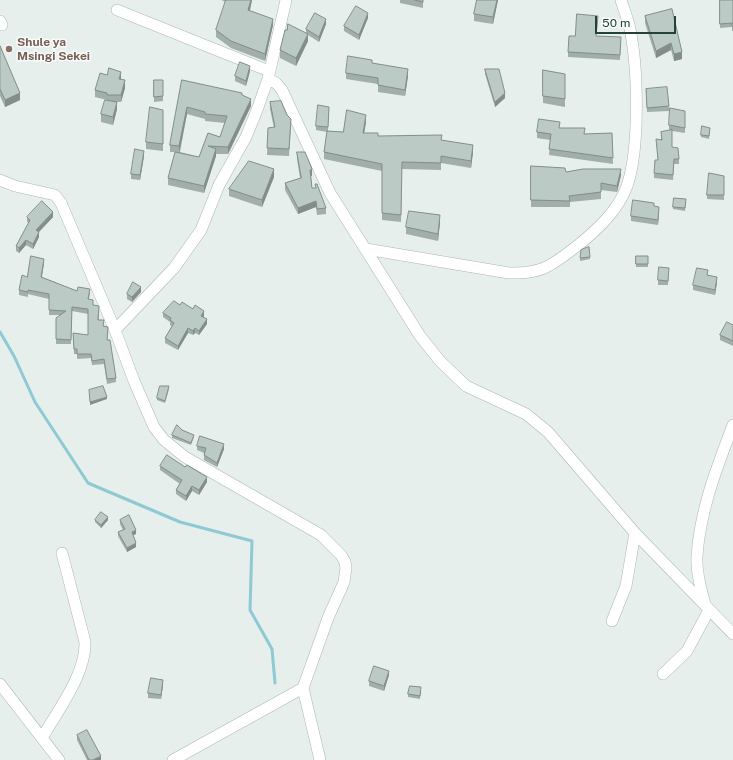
<!DOCTYPE html>
<style>
body{margin:0}
#map{position:relative;width:733px;height:760px;overflow:hidden;background:#e6efeb;font-family:"Public Sans",sans-serif}
canvas{display:block}
.scale{position:absolute;left:595px;top:16px;width:81px;height:18px;box-sizing:border-box;border:2px solid #24423a;border-top:0;padding-left:5px;font-size:12px;line-height:14px;white-space:nowrap;color:#24423a;-webkit-text-stroke:3px #f7fbf9;paint-order:stroke}
</style>
<div id="map">
<canvas width="733" height="760"></canvas>
<div class="scale">50 m</div>
</div>
<script>
const context = document.querySelector('canvas').getContext('2d');
context.lineJoin = 'round';
function trace(path, color, width, dash) {
  context.strokeStyle = color;
  context.lineWidth = width;
  context.lineCap = dash ? 'butt' : 'round';
  context.setLineDash(dash || []);
  context.stroke(path);
}
function fill(path, color) {
  context.fillStyle = color;
  context.fill(path, 'evenodd');
}
function write(font, color, halo, rows, align = 'center') {
  context.font = font + ' "Public Sans",sans-serif';
  context.lineWidth = 3;
  context.setLineDash([]);
  context.textBaseline = 'middle';
  context.strokeStyle = halo;
  context.fillStyle = color;
  for (const [text, x, y, turn = 0] of rows) {
    context.save();
    context.translate(x, y);
    context.rotate((+turn || 0) * Math.PI / 180);
    context.textAlign = isNaN(turn) ? turn : align;
    if (halo) context.strokeText(text, 0, 0);
    context.fillText(text, 0, 0);
    context.restore();
  }
}
trace(new Path2D(`
 M0,332l14,24 21,46 53,81 92,39 72,19 -2,69 22,39 3,34`), '#8ec9d4', 3);
const street = new Path2D(`
 M117,10l152,61
 M0,21l2,4
 M268,79l8,4 6,7 48,103 90,143 20,25 26,25 60,28 22,18 87,101 98,101
 M0,180l15,6 40,9 6,8 54,127 19,51 20,46 10,13 21,17 136,78 20,20 4,7 1,6 -2,14 -16,36 -25,70 17,72
 M366,249l143,24c33,1 42,-7 68,-27 20,-16 41,-35 50,-60 13,-38 11,-118 3,-157 -2,-10 -6,-19 -9,-29
 M115,330l59,-62 27,-38 18,-45 27,-48 11,-27 11,-31 18,-79
 M705,604c-4,-15 -9,-32 -8,-48 3,-46 20,-89 36,-131
 M612,621l14,-35 9,-53
 M663,674l24,-23 22,-41
 M0,684l59,76
 M42,738c16,-28 44,-64 43,-96l-23,-89
 M173,760l130,-72`);
trace(street, '#a8b8b2', 12);
trace(street, '#fff', 11);
fill(new Path2D(`
 M221,0h31l-2,11 23,14 -8,36 -34,-13 -15,-11v-7l10,-28z
 M400,0h23v8l-23,-5z
 M477,0h21l-5,24 -19,-3v-7z
 M720,0h13v31h-1v-4l-12,1z
 M672,9l10,50 -8,2 -3,-11 -15,8 -11,-35v-7z
 M368,18l-9,22 -15,-9v-5z
 M598,21l-2,15 25,6 -1,18 -52,-3v-5l7,-16z
 M326,24l-7,18 -11,-7v6l-12,25 -16,-8v-8l26,-17v-4z
 M0,46l20,54 -15,7 -5,-11z
 M372,63l36,13 -3,20 -27,-4v-8l-32,-5v-6z
 M485,69l20,29 -10,9 -10,-33z
 M543,70l22,4v33l-22,-4z
 M250,71l-4,15 -11,-5v-5z
 M121,79l4,9 -4,14h-4v7l-4,16 -12,-3v-8l6,-14 -12,-3v-7z
 M154,80h9v21l-9,1z
 M182,80l60,15 9,11 -23,48h-12v2l-12,37 -36,-8v-7l7,-26h-5v-7zM187,114l18,5v2l20,2 -5,14 -12,-4 -9,24 -19,-5z
 M646,89l23,17v5l-22,1z
 M270,102l21,23 -2,31 -22,-1 1,-27h6l-4,-19z
 M329,107l-1,24 15,1 23,-10 -2,11 14,3 63,4 32,12 -2,16 -30,-5v7l-39,-1 -1,53 -19,-2v-49l-58,-12v-7l3,-20 -11,-2v-4z
 M163,110v41l-17,-2v-7z
 M685,111v22l-13,-2v16l7,12v5h-5l-1,16 -19,-2v-5l4,-13 -2,-21 5,1v-8l10,-1 -2,-1v-5z
 M560,128l25,6 27,-1 1,31 -64,-9 1,-15 -13,-2v-6z
 M710,130l-1,9 -8,-2v-2z
 M297,152l15,24h-1l1,12 14,20v6l-9,1 -1,-8 -18,7 -13,-24v-7l15,-5 -3,-19z
 M144,156l-4,24 -9,-1v-5z
 M531,166l35,6 55,3 -4,17 -16,-2v9l-31,3v5h-39z
 M724,176v24l-17,-1v-4z
 M274,177l-12,30 -33,-11v-7z
 M686,202l-1,9 -12,-2v-2z
 M659,212l-1,13 -27,-4v-5z
 M27,217h26l-14,15v5l-6,12 -7,-4 -7,8 -3,-2v-5l13,-23 -2,-1z
 M440,222l-2,19 -32,-7v-7z
 M636,256h12v11h-12z
 M590,257v2l-10,2v-3z
 M44,263l-2,14 35,14 13,2 -1,6 4,6 6,6v9l9,12 -1,8 9,38v4l-9,2 -3,-20 -12,1 -1,-7 -14,1v-5h-3l-1,-21 15,2v-21l-16,-3 -1,33h-15v-26l4,-3h-11v-16l-21,-5v3l-9,-2v-5l8,-13z
 M669,273l-1,12h-10v-5z
 M708,275l9,7 -2,13 -22,-5v-5z
 M141,292l-9,10 -5,-3v-5z
 M180,305l24,11 -1,1 4,7 -8,11 -4,-2 -2,2 -5,-2 -10,17 -13,-7v-5l7,-12 -2,-1v-3l-7,-5v-4z
 M733,325v21l-13,-6v-5z
 M169,389l-4,14 -8,-3v-2z
 M182,430l12,7 -3,8 -19,-7v-3z
 M197,446l27,3 -7,18 -13,-7v-7l-7,-3z
 M160,466l47,16 -8,13 -7,-4 -6,10 -10,-7v-4l4,-6 -20,-14z
 M95,520h13l-7,8 -6,-6z
 M120,520l16,14 -3,1 3,12 -9,5 -9,-16v-4l5,-2 -3,-6z
 M389,675l-5,16 -15,-5v-5z
 M163,685l-2,14 -13,-1v-5z
 M421,690l-1,9 -12,-2v-3z
 M77,735l24,25h-14l-10,-20z`), '#a1aea9');
fill(new Path2D(`
 M251,0h1l-4,17v-7z
 M497,0h1l-5,24v-7z
 M368,13v5l-9,22v-5z
 M273,19v6l-8,36v-7z
 M326,19v5l-7,18v-5z
 M308,34v7l-12,25v-8z
 M671,43v7l-15,8v-7z
 M682,52v7l-8,2v-7z
 M250,66v5l-4,15v-5z
 M408,69v7l-3,20v-6z
 M121,72v7l-2,7v-7z
 M125,80v8l-4,14v-7z
 M20,93v7l-15,7v-7z
 M505,93v5l-10,9v-5z
 M251,99v7l-23,48v-7z
 M117,102v7l-4,16v-8z
 M187,107v7l-8,39v-7z
 M366,115v7l-3,18v-7z
 M473,145v7l-2,16v-7z
 M216,149v7l-12,37v-7z
 M144,151v5l-4,24v-5z
 M274,169v8l-12,30v-7z
 M312,169v7h-2v-6z
 M621,169v6l-4,17v-6z
 M316,201v6l-18,7v-6z
 M659,207v5l-1,13v-5z
 M53,212v5l-17,18v-5z
 M440,215v7l-2,19v-7z
 M39,232v5l-6,12v-5z
 M26,240v5l-7,8v-5z
 M44,259v4l-3,18v-4z
 M717,277v5l-2,13v-5z
 M141,287v5l-9,10v-5z
 M204,311v5l-3,5v-5z
 M207,319v5l-8,11v-4z
 M188,328v5l-10,17v-4z
 M195,328v5l-2,2v-4z
 M107,397v2l-17,6v-3z
 M224,444v5l-7,18v-4z
 M207,477v5l-8,13v-5z
 M192,486v5l-6,10v-5z
 M108,517v3l-7,8v-3z
 M136,530v4l-4,2v-4z
 M136,543v4l-9,5v-4z
 M389,671v4l-5,16v-5z
 M163,680v5l-2,14v-4z
 M101,756v4h-8z`), '#838d89');
const building = new Path2D(`
 M226,0h25l-3,10 25,9 -8,35 -34,-13 -15,-11z
 M415,0h8v2z
 M477,0h20l-4,17 -19,-3z
 M720,0h13v26h-1v-3l-12,1z
 M356,6l12,7 -9,22 -15,-9z
 M672,9l10,43 -8,2 -3,-11 -15,8 -11,-35z
 M315,13l11,6 -7,18 -13,-8z
 M577,14l21,2 -2,20 25,1 -1,18 -52,-3 1,-16h6z
 M288,24l20,10 -12,24 -16,-8 5,-20h2z
 M0,46l20,47 -15,7 -5,-11z
 M348,56l24,4v3l36,6 -3,21 -27,-5v-7l-32,-5z
 M240,62l10,4 -4,15 -11,-5z
 M109,68l12,4 -2,7 6,1 -4,15h-14v-2l-12,-3 5,-17 7,2z
 M485,69h14l6,24 -10,9z
 M543,70l22,4v25l-22,-3z
 M154,80h9v16l-9,1z
 M182,80l60,13v2l9,4 -23,48 -20,-1 8,3 -12,37 -36,-8 7,-26 24,5 9,-24 12,4 7,-21 -22,-2v-2l-18,-5 -8,39 -9,-1z
 M667,87l2,19 -22,2 -1,-19z
 M105,100l12,2 -4,15 -12,-3z
 M281,101l6,14 4,4 -2,30 -22,-1 1,-20 7,-1 -5,-25z
 M318,105l11,2 -1,20 -12,-1z
 M150,107l13,3v34l-17,-2z
 M670,108l15,3v17l-16,-3z
 M347,110l19,5 -3,18h15v3l64,-1 -1,5 32,5 -2,16 -30,-5v7l-39,-1 -1,53 -19,-2v-49l-58,-12 3,-21 16,1z
 M539,119l21,3 -1,6h26l-1,6 28,-1 1,25 -64,-9 2,-15 -14,-2z
 M702,126l8,2 -1,8 -8,-1z
 M672,130v17l6,1 1,11h-5l-1,16 -19,-2 1,-13h3l-2,-21 6,1 -1,-8z
 M135,149l9,2 -4,24 -9,-1z
 M297,152h8l7,17 -2,1 2,18h4l-1,-4h2l9,24 -9,1 -1,-8 -18,7 -13,-25 16,-5z
 M249,161l25,8 -12,31 -33,-11z
 M531,166l34,2 1,4 17,-3h38l-4,17 -16,-3v9l-32,4 1,5 -39,-1z
 M709,173l15,3v19h-17z
 M674,198l12,1 -1,9 -12,-1z
 M633,200l21,3v3l5,1 -1,13 -27,-4z
 M42,201l11,11 -17,18 3,2 -6,12 -7,-4 -7,8 -3,-2 14,-26 -3,-3z
 M409,211l31,4 -2,19 -32,-7z
 M589,247l1,10 -10,1 1,-8z
 M31,256l13,3 -3,18 36,14 1,-4 12,2 -2,10 5,1v5l6,1 -1,14h6l-1,6 5,1 -1,13h3l6,38 -9,1 -3,-20 -12,2 -1,-7h-14v-5h-3l-1,-16 15,2v-26l-16,-2 -1,33 -15,-1v-21l10,-7 -17,-1v-16l-21,-4v2l-9,-2 3,-15 5,2z
 M636,256h12v8h-12z
 M659,267l10,1 -1,13 -10,-1z
 M697,268l11,2 -1,5 10,2 -2,13 -22,-5z
 M133,282l8,5 -9,10 -5,-3z
 M174,301l6,4 2,-3 11,7 2,-4 9,6 -3,5 6,3 -8,12 -4,-3 -2,3 -5,-3 -10,18 -13,-8 9,-15 -4,-3 1,-2 -8,-5z
 M727,322l6,3v16l-13,-6z
 M103,386l4,11 -17,5 -1,-12z
 M160,386h9l-4,15 -8,-3z
 M177,425l5,5 12,5 -3,8 -19,-8z
 M200,436l24,8 -7,19 -13,-8 2,-7 -9,-2z
 M167,455l18,12 2,-2 20,12 -8,13 -7,-4 -6,10 -10,-6 6,-10 -22,-14z
 M101,512l7,5 -7,8 -6,-5z
 M129,515l7,15 -4,2 4,11 -9,5 -9,-16 7,-3 -5,-9z
 M374,666l15,5 -5,15 -15,-5z
 M151,678l12,2 -2,15 -13,-2z
 M410,686l11,1 -1,9 -12,-2z
 M87,730l14,26 -8,4h-4l-12,-25z`);
fill(building, '#bbcac4');
trace(building, '#838d89', 1);
for (const [x, y, r, color] of [
 [9,49,4,"#8d6e63"]
]) {
  const dot = new Path2D();
  dot.arc(x, y, r, 0, 2 * Math.PI);
  context.fillStyle = color;
  context.fill(dot);
  trace(dot, '#f7fbf9', 1.5);
}
write('bold 12px', '#785e54', '#f7fbf9', [
 ["Shule ya",17,42],
 ["Msingi Sekei",17,56]
], 'left');
</script>
